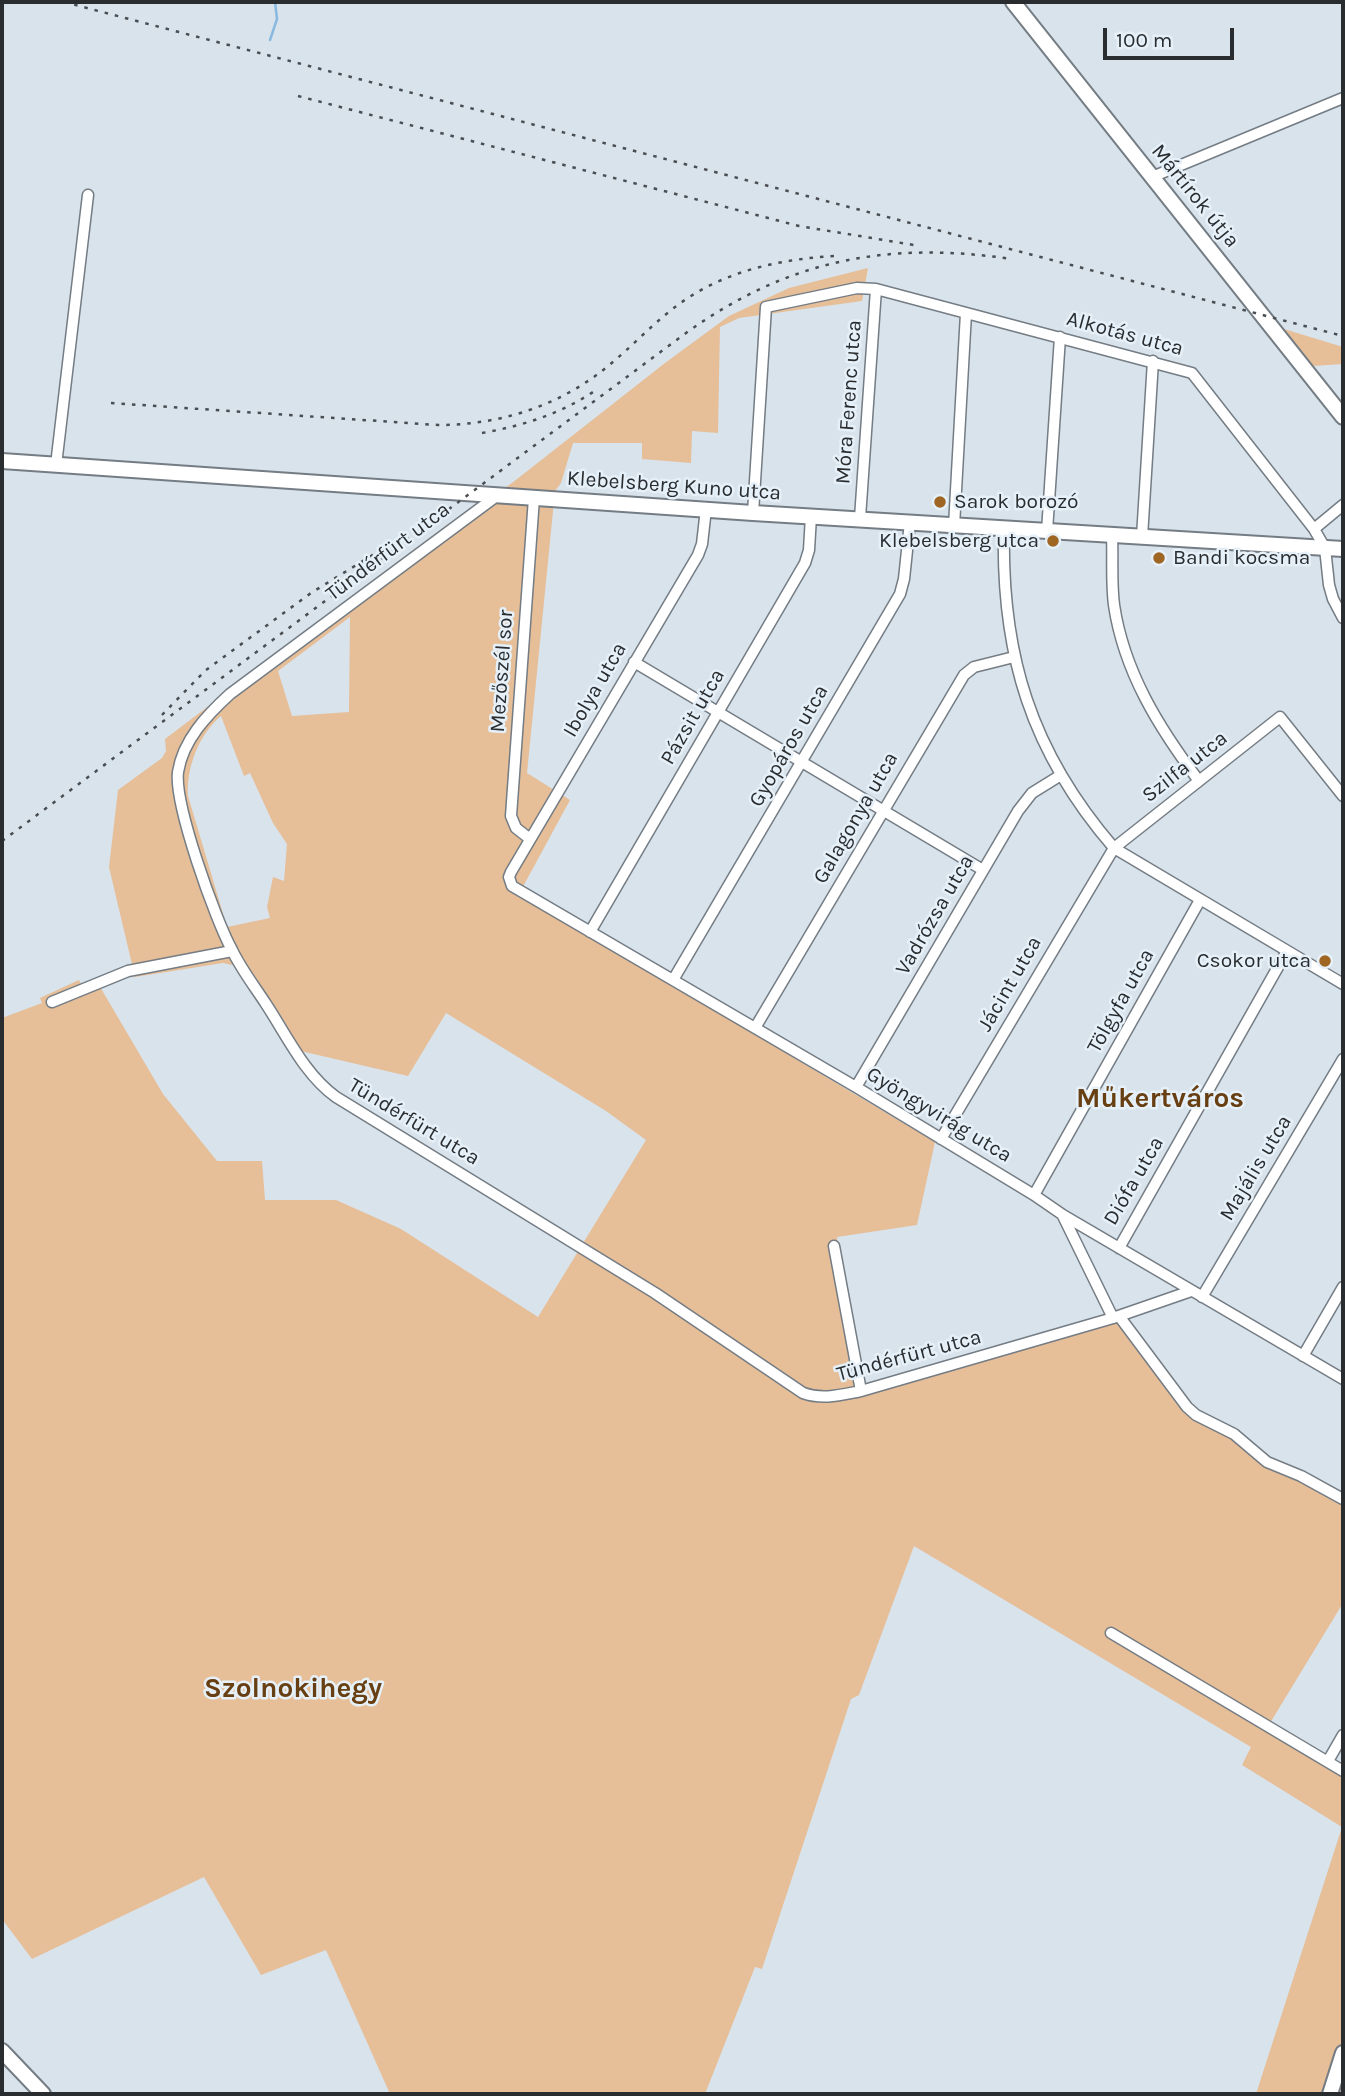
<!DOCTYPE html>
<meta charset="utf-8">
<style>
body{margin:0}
#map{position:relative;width:1345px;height:2096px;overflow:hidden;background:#d9e3eb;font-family:Karla,sans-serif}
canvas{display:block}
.frame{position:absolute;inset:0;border:4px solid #292d30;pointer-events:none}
.scale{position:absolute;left:1103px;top:28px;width:131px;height:32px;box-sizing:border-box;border:4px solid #292d30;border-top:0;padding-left:9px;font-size:21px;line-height:24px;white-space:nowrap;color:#292d30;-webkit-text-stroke:5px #e6f0f8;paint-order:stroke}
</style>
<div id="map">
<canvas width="1345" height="2096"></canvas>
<div class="frame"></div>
<div class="scale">100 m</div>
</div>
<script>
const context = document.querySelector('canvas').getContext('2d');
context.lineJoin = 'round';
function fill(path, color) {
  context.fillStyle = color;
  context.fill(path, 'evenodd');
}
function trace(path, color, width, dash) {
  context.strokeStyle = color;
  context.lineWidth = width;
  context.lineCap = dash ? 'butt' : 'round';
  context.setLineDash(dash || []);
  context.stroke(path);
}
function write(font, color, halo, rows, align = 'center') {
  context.font = font + ' Karla,sans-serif';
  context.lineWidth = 5;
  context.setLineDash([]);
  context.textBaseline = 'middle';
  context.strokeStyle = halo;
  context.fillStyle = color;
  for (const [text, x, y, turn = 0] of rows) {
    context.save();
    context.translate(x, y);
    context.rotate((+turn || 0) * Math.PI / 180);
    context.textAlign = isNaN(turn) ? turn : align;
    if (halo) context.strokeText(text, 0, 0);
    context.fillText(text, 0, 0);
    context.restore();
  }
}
fill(new Path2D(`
 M868,268l-6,33 -123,17 -19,9 -2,106 -26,-2 -1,32 -49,-4v-16h-69l-12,40 -6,8 -28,282 43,27 -51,94 416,248 -18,83 -80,12 19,160 263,-75 75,95 149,89v97l-76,125 76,45v321h-87l86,-267 -100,-62 9,-18 -337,-201 -55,149 -8,4 -89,270 -7,-2 -50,127h-315l-64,-144 -65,25 -57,-98 -172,82 -30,-40v-901l40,-15 -2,-5 39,-18 3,6 14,-6 67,114 54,67h45l3,39h71l65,29 137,88 108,-177 -40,-29 -160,-98 -38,63 -116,-27 -55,-83 -14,-3 -88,14 -26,-110 9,-77 44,-32 4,-7 -1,-12 272,-206 75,-50 153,-120 64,-47 60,-28zM350,617l-1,95 -57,4 -14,-45zM221,716l23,60 6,-3 23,50 14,21 -3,37 -11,-4 -6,30 3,11 -43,9 -39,-131c-2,-28 11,-62 33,-80z
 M1284,329l59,18v17l-30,2z`), '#e6be98');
trace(new Path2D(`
 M270,40l7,-21 -2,-17`), '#89b9e0', 2.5);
const street = new Path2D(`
 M1152,177l191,-79
 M56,465l32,-270
 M498,495l-268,199c-23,21 -47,46 -52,78 -4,32 37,147 54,178 9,19 23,37 34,54 21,32 39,71 70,93l319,196 148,100c20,7 37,2 58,-2l252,-73 78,-27
 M706,509l-4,35 -4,11 -187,317 -2,5 3,9 344,201 178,108 29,20 280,164
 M753,513l13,-206 91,-19 19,1 316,84 122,156 11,19 4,37 4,14 10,19
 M860,518l16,-229
 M954,526l12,-213
 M1004,529c-3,125 27,223 110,319l229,136
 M1314,529l29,-24
 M1047,531l13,-194
 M1112,535c1,23 -1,47 2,70 10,67 45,123 85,176
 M1142,537l11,-176
 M634,662l349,208
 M530,839l-14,-11 -5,-12 23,-318
 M590,932l215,-369 4,-13 2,-34
 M673,980l227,-386 4,-15 6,-57
 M52,1002l76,-31 104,-20
 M755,1028l209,-353 10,-8 40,-10
 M856,1087l162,-276 14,-18 29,-18
 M941,1139l173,-291 166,-131 63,79
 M1034,1195l166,-295
 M1063,1216l50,102
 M834,1246l27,145
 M1119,1248l168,-297
 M1202,1297l141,-238
 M1119,1316l68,91 9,8 38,19 33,28 34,14 42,23
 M1303,1356l40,-69
 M1111,1633l232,138
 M1328,1761l15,-26`);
const secondary = new Path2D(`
 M1013,2l330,415
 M2,461l751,52 590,36
 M2,2051l41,43
 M1330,2094l13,-41`);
trace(street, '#747c84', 13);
trace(secondary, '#747c84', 18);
trace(street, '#fff', 10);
trace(secondary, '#fff', 14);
trace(new Path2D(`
 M64,2l1279,334
 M298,96l501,130 115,19
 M111,403l327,22c65,0 127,-21 176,-64 26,-22 48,-47 77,-65 43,-27 93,-37 143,-40
 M482,433c40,-7 78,-19 111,-41
 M162,715l44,-45 105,-77 68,-42
 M2,841l684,-508c103,-74 202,-92 326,-74`), '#494e52', 2.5, [3.5, 7]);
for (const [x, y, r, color] of [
 [940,502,7,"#9e6523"],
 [1053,541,7,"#9e6523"],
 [1159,558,7,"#9e6523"],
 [1325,961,7,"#9e6523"]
]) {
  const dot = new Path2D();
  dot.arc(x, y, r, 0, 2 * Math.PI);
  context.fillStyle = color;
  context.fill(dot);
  trace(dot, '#e6f0f8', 2.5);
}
write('21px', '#292d30', '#e6f0f8', [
 ["Mártírok útja",1195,196,51],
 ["Alkotás utca",1125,334,15],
 ["Móra Ferenc utca",849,402,-86],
 ["Klebelsberg Kuno utca",674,486,4],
 ["Tündérfürt utca",388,552,-37],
 ["Mezőszél sor",502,671,-86],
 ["Ibolya utca",595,690,-60],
 ["Pázsit utca",693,717,-60],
 ["Gyopáros utca",789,746,-60],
 ["Szilfa utca",1185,767,-38],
 ["Galagonya utca",856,818,-60],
 ["Vadrózsa utca",935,915,-60],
 ["Jácint utca",1010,984,-60],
 ["Tölgyfa utca",1121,1001,-61],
 ["Gyöngyvirág utca",939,1115,31],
 ["Tündérfürt utca",414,1122,31],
 ["Majális utca",1256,1168,-59],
 ["Diófa utca",1134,1181,-60],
 ["Tündérfürt utca",909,1356,-15]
]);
write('21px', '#292d30', '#e6f0f8', [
 ["Sarok borozó",954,502],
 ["Klebelsberg utca",1039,541,"right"],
 ["Bandi kocsma",1173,558],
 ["Csokor utca",1311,961,"right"]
], 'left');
write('bold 28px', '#673f12', '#e6f0f8', [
 ["Műkertváros",1160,1099],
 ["Szolnokihegy",293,1689]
]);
</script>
